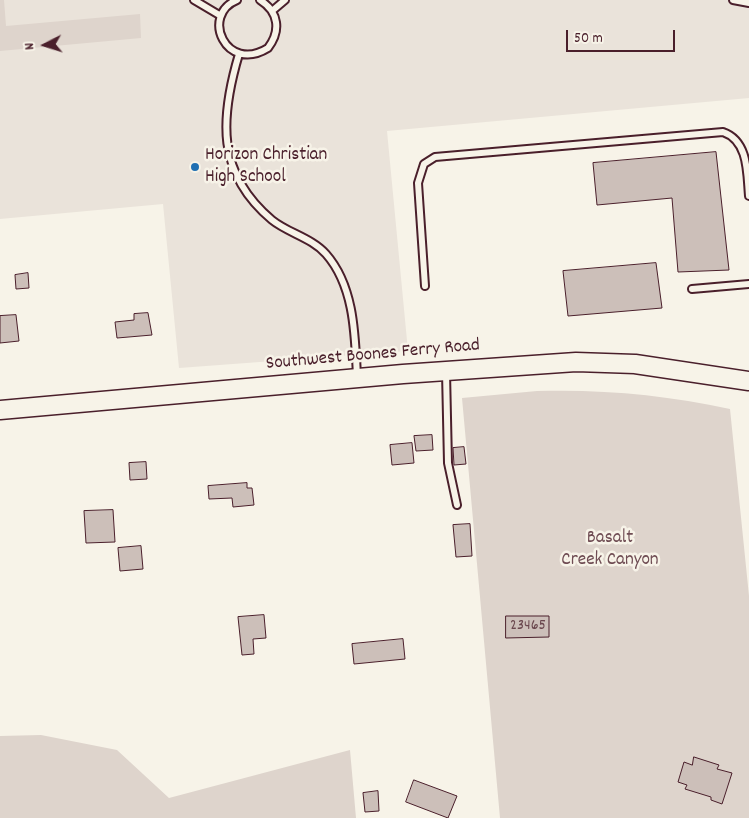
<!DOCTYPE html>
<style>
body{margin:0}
#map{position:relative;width:749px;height:818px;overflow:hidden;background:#f7f3e8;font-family:Dekko,sans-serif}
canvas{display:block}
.north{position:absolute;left:20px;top:20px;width:50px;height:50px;-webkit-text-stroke:4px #f7f3e8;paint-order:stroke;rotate:265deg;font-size:14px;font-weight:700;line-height:20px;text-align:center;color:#4a1f2b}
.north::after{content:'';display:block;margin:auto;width:18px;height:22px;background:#4a1f2b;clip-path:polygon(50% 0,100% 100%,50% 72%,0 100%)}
.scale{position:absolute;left:566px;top:30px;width:109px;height:22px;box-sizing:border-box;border:2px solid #4a1f2b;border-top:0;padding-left:6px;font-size:15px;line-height:18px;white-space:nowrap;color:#4a1f2b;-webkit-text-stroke:4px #f7f3e8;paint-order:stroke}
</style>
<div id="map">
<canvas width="749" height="818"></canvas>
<div class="north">N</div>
<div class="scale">50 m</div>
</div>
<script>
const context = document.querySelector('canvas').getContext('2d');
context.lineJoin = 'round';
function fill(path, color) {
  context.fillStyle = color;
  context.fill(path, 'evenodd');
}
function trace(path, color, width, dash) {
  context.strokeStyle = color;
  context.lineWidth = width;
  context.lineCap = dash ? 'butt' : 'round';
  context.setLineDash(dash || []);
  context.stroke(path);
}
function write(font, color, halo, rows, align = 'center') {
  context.font = font + ' Dekko,sans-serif';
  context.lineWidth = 5;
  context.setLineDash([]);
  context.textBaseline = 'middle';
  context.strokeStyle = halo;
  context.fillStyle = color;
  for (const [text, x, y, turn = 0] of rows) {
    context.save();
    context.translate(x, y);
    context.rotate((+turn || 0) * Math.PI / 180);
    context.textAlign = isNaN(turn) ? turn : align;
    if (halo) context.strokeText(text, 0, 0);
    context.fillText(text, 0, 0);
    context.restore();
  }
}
fill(new Path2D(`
 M0,0h749v98l-362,33 21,220 -229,17 -16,-164 -163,15z`), '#eae3da');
fill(new Path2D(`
 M0,0h4l2,26 134,-12 1,24 -141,13z
 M537,391c66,-2 129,4 193,18l19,187v222h-249l-38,-420z
 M41,735l76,15 52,48 181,-48 6,68h-356v-82z`), '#ded4cc');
const building = new Path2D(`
 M716,152l13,118 -51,2 -6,-74 -75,7 -4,-42z
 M656,263l6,45 -94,8 -5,-45z
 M28,273l1,15 -13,1 -1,-14z
 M148,313l4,22 -35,3 -2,-16 19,-2v-6z
 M16,315l3,26 -19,2v-27z
 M432,435l1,15 -17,1 -2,-15z
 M412,443l2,20 -22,2 -2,-20z
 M464,447l2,17 -12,1 -1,-17z
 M146,462l1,17 -17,1 -1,-17z
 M247,483v5h5l2,17 -21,2 -1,-9 -23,1 -1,-13z
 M113,510l2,32 -29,1 -2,-32z
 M470,524l2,32 -16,1 -3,-32z
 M141,546l2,23 -23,2 -2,-23z
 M264,615l2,23 -13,1 1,15 -12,1 -4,-38z
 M506,616h43v21l-43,1z
 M403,639l2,20 -51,5 -2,-20z
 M694,757l25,8 -2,4 15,4 -10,31 -11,-4v-3l-26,-8 2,-4 -9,-3 6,-20 8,3z
 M414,780l43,16 -9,22 -42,-16z
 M378,791l1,20 -14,1 -2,-19z`);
fill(building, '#ccbfb9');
trace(building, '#4a1f2b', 1);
const service = new Path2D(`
 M194,0l27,16
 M237,0c-37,15 -11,74 31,48 13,-17 11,-36 -8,-48
 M733,0l16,3
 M272,11l13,-11
 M239,54c-19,64 -23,119 33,166 16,13 40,18 54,34 29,33 29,83 31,123
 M425,286l-7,-103 6,-19 11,-7 288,-25c26,9 24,42 26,64
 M692,289l57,-5
 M446,372l2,91 9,42`);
const secondary = new Path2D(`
 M0,410l403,-36 173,-12 59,2 114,17`);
trace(service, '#4a1f2b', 10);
trace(secondary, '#4a1f2b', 21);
trace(service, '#f7f3e8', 6);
trace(secondary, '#f7f3e8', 18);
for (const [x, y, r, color] of [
 [195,167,5,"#1f6fb2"]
]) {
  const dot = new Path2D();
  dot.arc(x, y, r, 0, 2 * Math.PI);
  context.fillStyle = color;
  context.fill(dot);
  trace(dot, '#f7f3e8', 2);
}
write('16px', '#6a474e', null, [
 ["23465",528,627]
]);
write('19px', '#4a1f2b', '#f7f3e8', [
 ["Horizon Christian",205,156],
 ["High School",205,178]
], 'left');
write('19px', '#4a1f2b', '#f7f3e8', [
 ["Southwest Boones Ferry Road",373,356,-5]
]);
write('19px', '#6f4c53', '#f7f3e8', [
 ["Basalt",610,539],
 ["Creek Canyon",610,561]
]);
</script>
